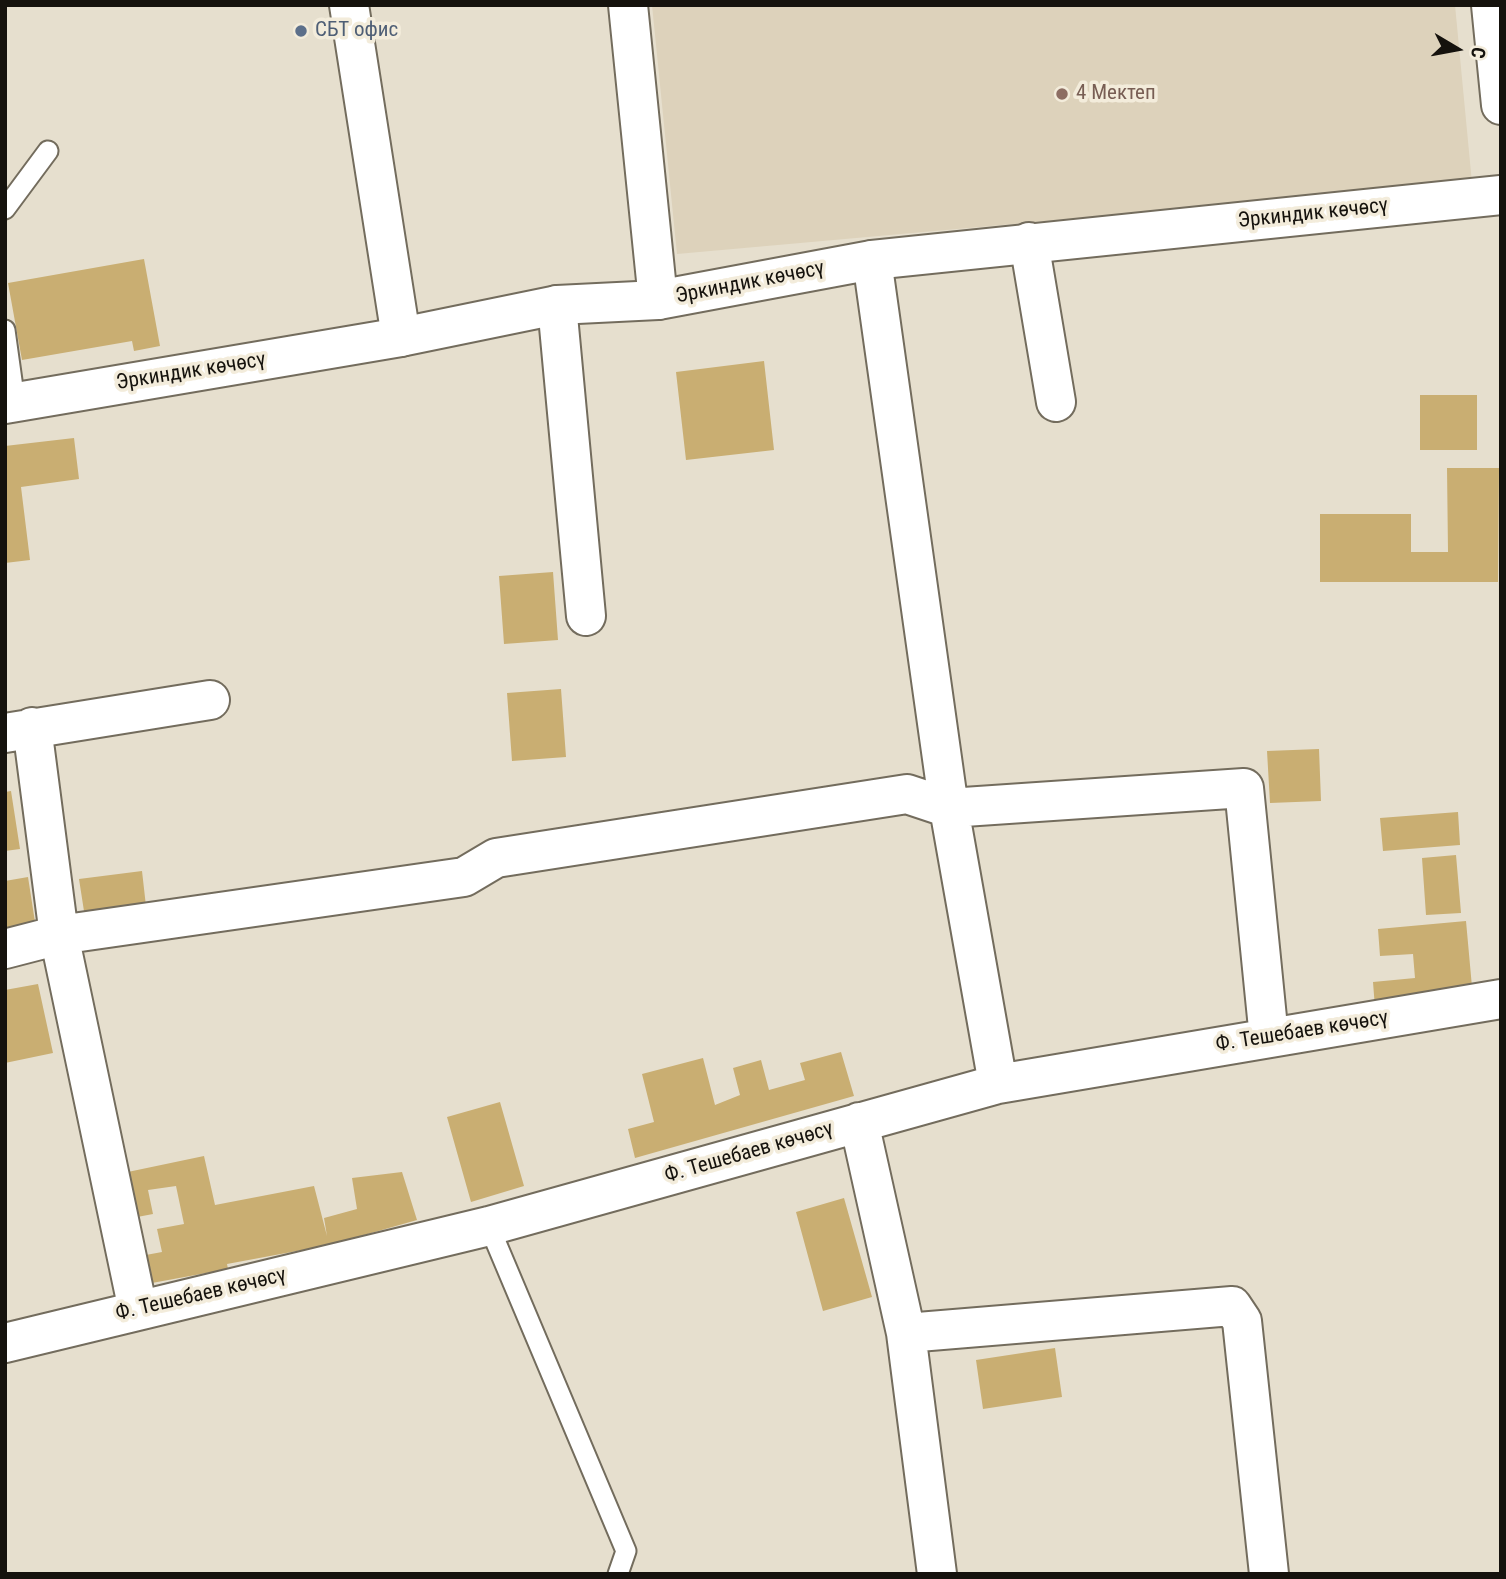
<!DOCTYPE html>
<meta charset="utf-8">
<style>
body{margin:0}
#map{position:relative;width:1506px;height:1579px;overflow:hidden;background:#e6dfce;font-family:"Roboto Condensed",sans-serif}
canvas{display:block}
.frame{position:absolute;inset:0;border:7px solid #15120d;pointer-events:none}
.north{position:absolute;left:1422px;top:14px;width:70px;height:70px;-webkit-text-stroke:5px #f3ecdb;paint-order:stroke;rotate:100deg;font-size:19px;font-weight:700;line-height:28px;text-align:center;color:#15120d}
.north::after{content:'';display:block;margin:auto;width:24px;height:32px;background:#15120d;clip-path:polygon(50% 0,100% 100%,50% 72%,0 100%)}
</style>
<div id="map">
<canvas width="1506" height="1579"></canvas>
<div class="frame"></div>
<div class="north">С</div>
</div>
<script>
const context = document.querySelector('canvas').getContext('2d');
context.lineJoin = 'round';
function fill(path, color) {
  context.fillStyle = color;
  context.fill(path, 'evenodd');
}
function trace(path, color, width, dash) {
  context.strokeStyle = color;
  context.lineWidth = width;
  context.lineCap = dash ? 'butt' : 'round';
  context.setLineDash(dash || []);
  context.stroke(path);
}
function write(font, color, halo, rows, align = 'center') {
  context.font = font + ' "Roboto Condensed",sans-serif';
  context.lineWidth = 7;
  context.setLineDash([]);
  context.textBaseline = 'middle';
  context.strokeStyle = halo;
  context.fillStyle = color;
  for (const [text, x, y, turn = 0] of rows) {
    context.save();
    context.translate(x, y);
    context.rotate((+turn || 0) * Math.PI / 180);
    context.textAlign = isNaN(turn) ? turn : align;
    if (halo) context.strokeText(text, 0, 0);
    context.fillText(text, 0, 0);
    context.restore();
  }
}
fill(new Path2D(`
 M652,5h803l17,178 -795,71z`), '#ddd2bb');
fill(new Path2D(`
 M144,259l16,87 -26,5 -2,-10 -110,19 -14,-77z
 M764,361l10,89 -88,10 -10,-88z
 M1420,395h57v55h-57z
 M74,438l5,41 -58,8 9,73 -25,3v-117z
 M1447,468h52l-1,114h-178v-68h91v38h37z
 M553,572l5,68 -54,4 -5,-68z
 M561,689l5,68 -54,4 -5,-68z
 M1319,749l2,52 -51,2 -3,-52z
 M11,791l9,58 -15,2v-59z
 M1458,812l2,33 -77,6 -3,-33z
 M1456,855l5,58 -35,2 -4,-57z
 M142,871l5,44 -61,9 -7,-45z
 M28,877l9,58 -32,5v-59z
 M1466,921l7,77 -98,10 -2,-26 42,-4 -2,-24 -33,2 -2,-27z
 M38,984l15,69 -48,10v-73z
 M841,1052l13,44 -219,62 -7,-29 26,-7 -12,-48 61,-16 12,47 25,-10 -7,-27 28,-8 8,30 36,-10 -5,-17z
 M500,1102l24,84 -53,16 -24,-85z
 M204,1156l11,49 99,-19 13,50 -3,-18 33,-9 -5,-31 50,-6 15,48 -88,25 -102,19 1,5 -87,16 -6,-28 27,-5 -5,-23 27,-5 -8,-38 -28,4 5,24 -21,4 -9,-45z
 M844,1198l28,99 -49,14 -27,-99z
 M1055,1348l7,49 -79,12 -7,-49z`), '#c9ae72');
const service = new Path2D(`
 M5,209l43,-58
 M5,330l10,72
 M489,1226l137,325 -8,23`);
const minor = new Path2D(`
 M349,5l52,332
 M628,5l30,295
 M1029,242l27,160
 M872,260l77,548 49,276
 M557,305l29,311
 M32,727l27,208 79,375
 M5,733l205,-33
 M5,949l54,-14 405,-58 32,-19 411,-64 42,14 295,-20 25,250
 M859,1122l47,211 31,241
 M906,1333l326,-27 10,15 27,253
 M5,1343l484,-117 509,-142 503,-85`);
const secondary = new Path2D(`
 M1491,5l10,100
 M5,404l396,-67 156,-32 101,-5 214,-40 629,-65`);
trace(service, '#736c5d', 23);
trace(minor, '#736c5d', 42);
trace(secondary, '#736c5d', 42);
trace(service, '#fff', 19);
trace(minor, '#fff', 38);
trace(secondary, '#fff', 38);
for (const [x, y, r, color] of [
 [301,31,7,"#5c6f8a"],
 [1062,94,7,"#8d6e63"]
]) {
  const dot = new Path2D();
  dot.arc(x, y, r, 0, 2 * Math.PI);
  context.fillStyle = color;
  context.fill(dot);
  trace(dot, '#f3ecdb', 2.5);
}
write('21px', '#4e5e75', '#f3ecdb', [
 ["СБТ офис",315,31]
], 'left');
write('21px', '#785e54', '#f3ecdb', [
 ["4 Мектеп",1076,94]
], 'left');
write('21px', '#15120d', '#f3ecdb', [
 ["Эркиндик көчөсү",1313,214,-6],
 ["Эркиндик көчөсү",750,283,-11],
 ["Эркиндик көчөсү",191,372,-9],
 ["Ф. Тешебаев көчөсү",1302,1032,-9],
 ["Ф. Тешебаев көчөсү",749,1153,-16],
 ["Ф. Тешебаев көчөсү",201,1295,-13]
]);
</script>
